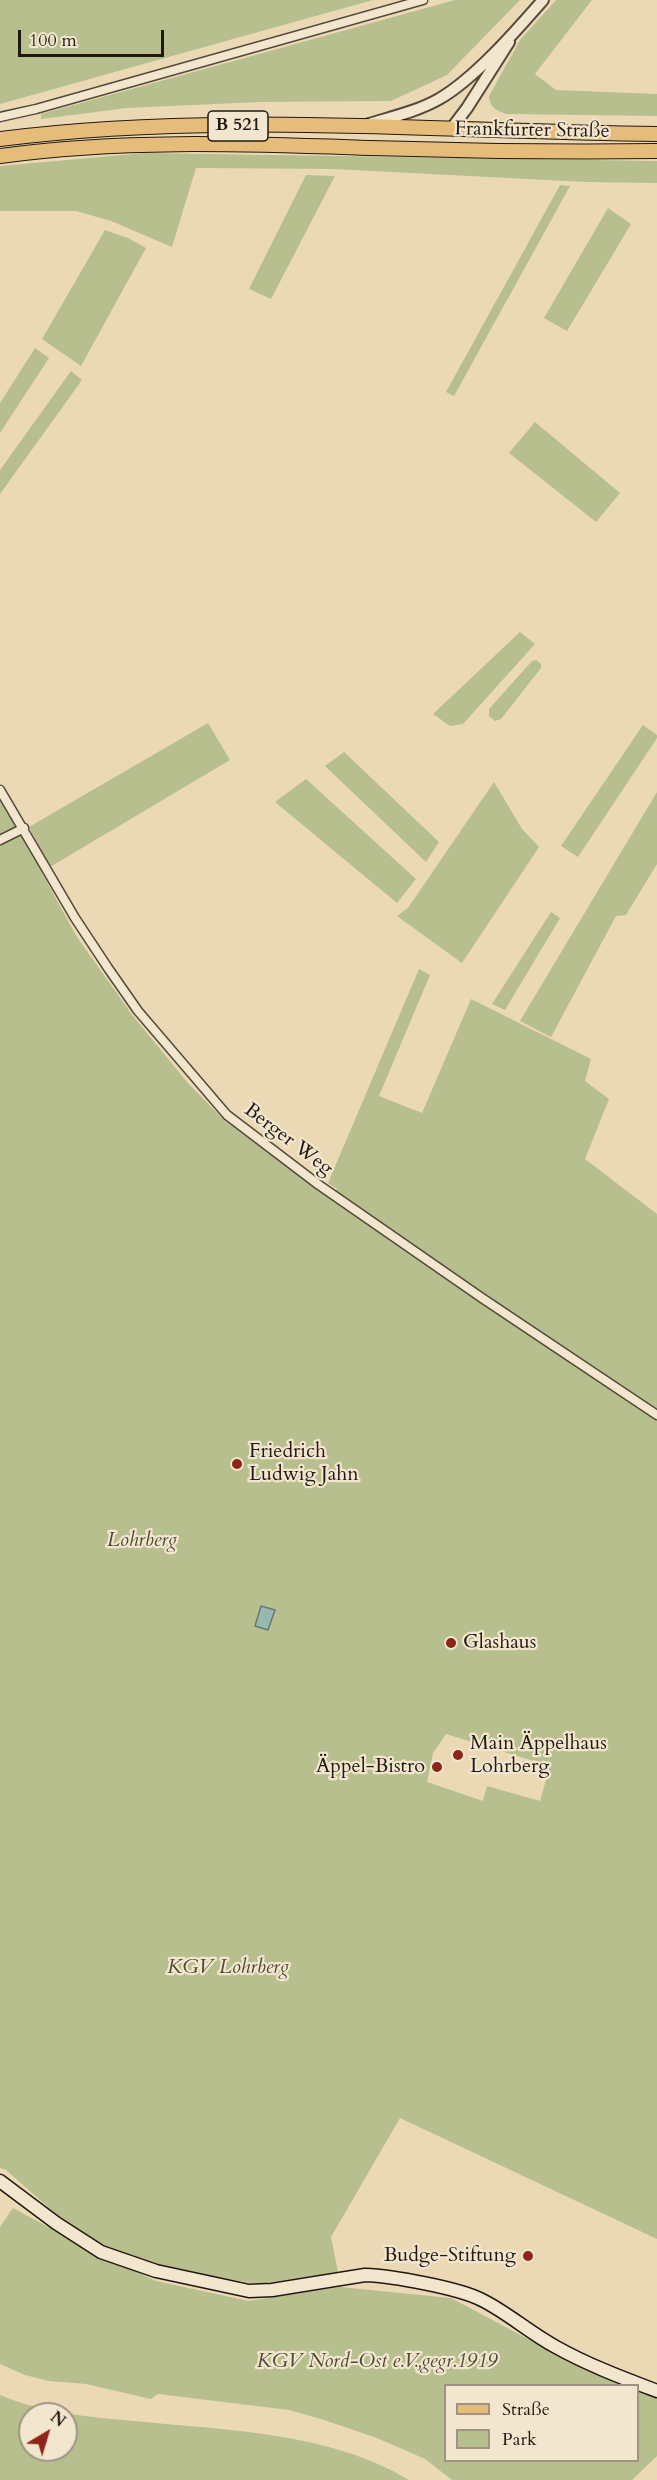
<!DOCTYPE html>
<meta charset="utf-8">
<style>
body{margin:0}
#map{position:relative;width:657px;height:2480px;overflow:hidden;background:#ebd9b5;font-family:Cardo,serif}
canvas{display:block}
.legend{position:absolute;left:444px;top:2384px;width:195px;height:78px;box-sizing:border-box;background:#f2e6cf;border:2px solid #9f9483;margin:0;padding:8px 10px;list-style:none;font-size:18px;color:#221811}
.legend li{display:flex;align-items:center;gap:12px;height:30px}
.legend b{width:30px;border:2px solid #9f9483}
.north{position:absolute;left:18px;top:2402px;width:60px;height:60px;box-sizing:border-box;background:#f2e6cf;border:2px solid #9f9483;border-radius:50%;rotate:38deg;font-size:16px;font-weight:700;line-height:24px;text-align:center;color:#221811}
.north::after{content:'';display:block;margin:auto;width:21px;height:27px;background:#8f2418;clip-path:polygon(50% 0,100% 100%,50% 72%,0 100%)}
.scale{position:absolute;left:18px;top:30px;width:146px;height:27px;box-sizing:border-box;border:3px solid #221811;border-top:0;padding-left:8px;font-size:18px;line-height:21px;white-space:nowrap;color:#221811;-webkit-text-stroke:4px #f2e6cf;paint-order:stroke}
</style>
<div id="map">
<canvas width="657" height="2480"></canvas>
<ul class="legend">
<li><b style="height:8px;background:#e6bc7a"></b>Straße</li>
<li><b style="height:16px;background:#b7bf8e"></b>Park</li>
</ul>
<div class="north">N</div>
<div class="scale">100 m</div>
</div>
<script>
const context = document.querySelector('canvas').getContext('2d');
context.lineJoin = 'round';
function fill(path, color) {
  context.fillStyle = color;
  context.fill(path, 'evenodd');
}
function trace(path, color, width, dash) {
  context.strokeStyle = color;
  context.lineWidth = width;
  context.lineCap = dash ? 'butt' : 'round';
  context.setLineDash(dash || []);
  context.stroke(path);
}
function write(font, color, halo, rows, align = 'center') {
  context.font = font + ' Cardo,serif';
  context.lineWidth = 4.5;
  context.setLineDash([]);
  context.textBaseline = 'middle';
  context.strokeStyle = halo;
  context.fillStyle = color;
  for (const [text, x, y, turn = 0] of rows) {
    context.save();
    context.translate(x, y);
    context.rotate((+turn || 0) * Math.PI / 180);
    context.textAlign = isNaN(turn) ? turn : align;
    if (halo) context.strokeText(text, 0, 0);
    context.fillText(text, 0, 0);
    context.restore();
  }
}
fill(new Path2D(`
 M0,0h373l-373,104z
 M455,0h65l-73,75 -56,26 -132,1 -132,6 -86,11v-5z
 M556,0h36l-57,74 21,16 101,4v22l-151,-2c-10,-4 -16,-6 -17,-18l31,-56z
 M145,153l512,8v22l-71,-1 -253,-13 -137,-1 -24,79 -61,-26 -35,-10h-76v-45z
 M306,175l29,1 -64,123 -22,-10z
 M560,185l10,1 -116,210 -8,-4z
 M608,208l23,16 -64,107 -23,-13z
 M105,230l23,8 18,10 -65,118 -39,-27z
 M35,348l14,10 -49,75v-30z
 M71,371l11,9 -82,114v-24z
 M535,422l85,71 -24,29 -87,-69z
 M520,632l15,12 -72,80 -13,2 -17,-12z
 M536,660l5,4v4l-40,51 -6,2 -6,-5v-7l43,-48z
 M208,723l22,37 -180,107 -21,-40z
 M643,725l14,10v3l-79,119 -17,-11z
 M344,752l95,90 -13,20 -101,-96z
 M306,779l110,100 -19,24 -122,-101z
 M494,782l28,47 17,18 -77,116 -65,-47 11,-8z
 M657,792v72l-31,51 -10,1 -65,121 -31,-16z
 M0,801l13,19 64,117 56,79 54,66 37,38 108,80 5,-11 -9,-6 91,-214 11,6 -51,121 43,17 49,-114 120,60 -6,22 24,18 -24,60 72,55v1025l-257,-121 -69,119 7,35 -80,12 -102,-17 -53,-21 -46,-31 -51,-45 -6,-2zM446,1734l104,32 -10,35 -53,-15 -4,15 -56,-19 6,-29z
 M551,912l9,6 -55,92 -13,-6z
 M13,2208l87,47 56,26 93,20 91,-14 111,11 126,67 49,20 -180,1v74h192v-70l19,9v57l-25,24h-180l-27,-21 -48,-21 -56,-19 -32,-9 -131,-16 -7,5 -65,-15 -37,-3 -24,-6 -25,-11v-137z
 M0,2395c43,18 88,22 134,26 90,9 196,11 275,59h-409zM30,2414h36v36h-36z`), '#b7bf8e');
const water = new Path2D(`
 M261,1606l14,4 -7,20 -13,-4z`);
fill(water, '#98baae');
trace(water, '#69796f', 1.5);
const minor = new Path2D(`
 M0,117l36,-8 387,-109
 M0,790l75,128 33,50 30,43 89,104 92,70 163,113 175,117
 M0,840l24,-12`);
const tertiary = new Path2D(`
 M369,124c23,-7 49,-13 70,-25 35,-20 77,-68 104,-99
 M451,129l16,-21 42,-66`);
const secondary = new Path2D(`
 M0,2181l56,42 45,29 55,19 93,20 23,-1 93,-15c27,1 94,13 117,25 26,13 48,33 74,47 32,18 67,31 101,44`);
const primary = new Path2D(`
 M0,139c218,-28 438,-7 657,-5
 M0,156c123,-17 248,-12 371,-8 95,3 191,4 286,3`);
trace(minor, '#54483a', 11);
trace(tertiary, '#54483a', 14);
trace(secondary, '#221811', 15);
trace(primary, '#221811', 16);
trace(minor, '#f2e6cf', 8);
trace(tertiary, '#f2e6cf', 10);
trace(secondary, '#f2e6cf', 12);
trace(primary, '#e6bc7a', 14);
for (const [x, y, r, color] of [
 [237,1464,6,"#8f2418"],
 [451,1643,6,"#8f2418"],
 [458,1755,6,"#8f2418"],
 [437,1767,6,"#8f2418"],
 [528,2256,6,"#8f2418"]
]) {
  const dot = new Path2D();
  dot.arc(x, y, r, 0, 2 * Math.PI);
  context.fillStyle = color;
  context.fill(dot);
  trace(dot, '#f2e6cf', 2);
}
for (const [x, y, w] of [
 [238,126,60]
]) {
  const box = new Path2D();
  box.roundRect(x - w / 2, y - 15, w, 30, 4.5);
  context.fillStyle = '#f2e6cf';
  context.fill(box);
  trace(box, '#221811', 1.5);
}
write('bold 18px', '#221811', null, [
 ["B 521",238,126]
]);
write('20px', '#221811', '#f2e6cf', [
 ["Frankfurter Straße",532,131,1],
 ["Berger Weg",288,1140,37]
]);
write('20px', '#221811', '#f2e6cf', [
 ["Friedrich",249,1452],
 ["Ludwig Jahn",249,1475],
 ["Glashaus",463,1643],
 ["Main Äppelhaus",470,1744],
 ["Lohrberg",470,1767],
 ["Äppel-Bistro",425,1767,"right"],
 ["Budge-Stiftung",516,2256,"right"]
], 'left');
write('italic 20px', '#4f4a36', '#f2e6cf', [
 ["Lohrberg",142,1541],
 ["KGV Lohrberg",228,1968],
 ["KGV Nord-Ost e.V.,gegr.1919",377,2362]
]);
</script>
